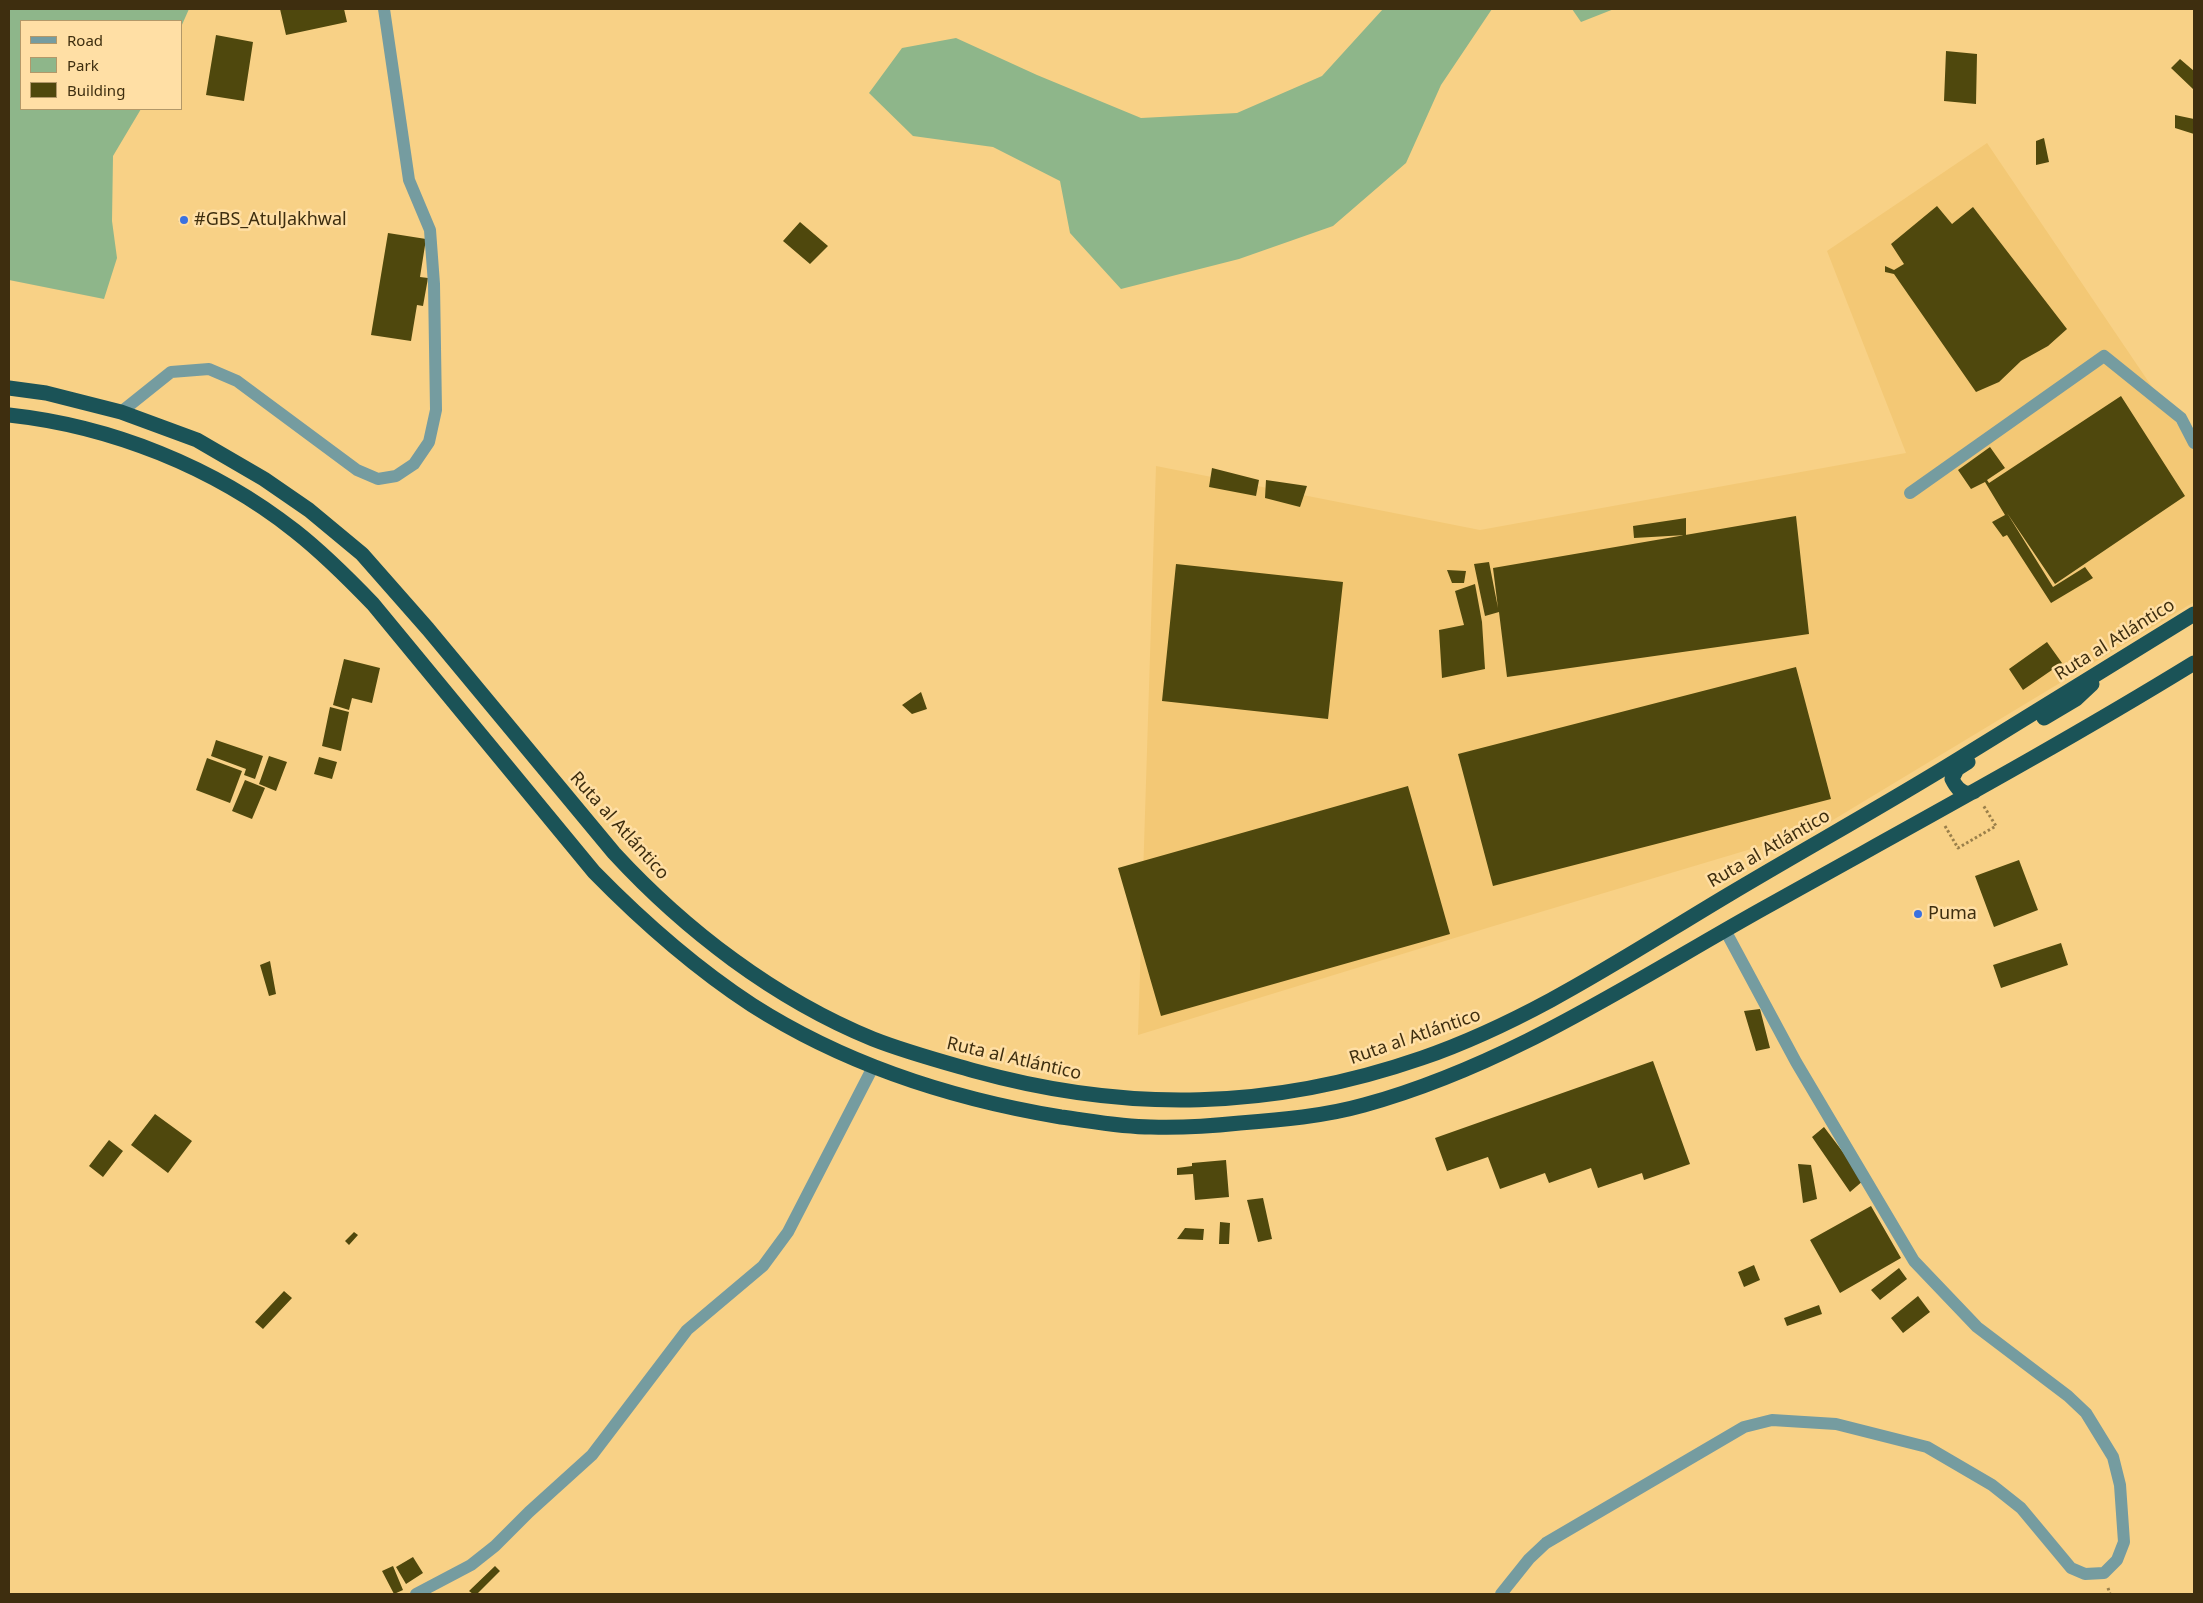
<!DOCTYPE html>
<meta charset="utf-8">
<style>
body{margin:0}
#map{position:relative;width:2203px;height:1603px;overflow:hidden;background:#f8d186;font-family:"Noto Sans",sans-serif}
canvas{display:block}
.frame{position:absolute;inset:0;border:10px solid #3e2e0f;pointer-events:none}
.legend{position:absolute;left:20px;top:20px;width:162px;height:90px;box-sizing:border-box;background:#ffdfa5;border:1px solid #b29869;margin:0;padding:6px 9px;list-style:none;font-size:15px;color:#3e2e0f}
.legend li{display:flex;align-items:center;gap:10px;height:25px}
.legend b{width:25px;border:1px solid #b29869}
</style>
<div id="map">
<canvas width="2203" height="1603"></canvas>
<div class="frame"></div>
<ul class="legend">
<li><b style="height:6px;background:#759ca0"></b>Road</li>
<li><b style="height:14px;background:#8eb68a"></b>Park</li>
<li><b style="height:14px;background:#4f480d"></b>Building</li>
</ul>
</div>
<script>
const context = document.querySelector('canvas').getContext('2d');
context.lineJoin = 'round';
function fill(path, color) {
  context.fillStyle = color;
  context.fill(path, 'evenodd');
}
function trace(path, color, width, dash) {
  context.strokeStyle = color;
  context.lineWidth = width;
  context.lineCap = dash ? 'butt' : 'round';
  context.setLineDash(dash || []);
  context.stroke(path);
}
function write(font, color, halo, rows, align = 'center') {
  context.font = font + ' "Noto Sans",sans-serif';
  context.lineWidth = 5;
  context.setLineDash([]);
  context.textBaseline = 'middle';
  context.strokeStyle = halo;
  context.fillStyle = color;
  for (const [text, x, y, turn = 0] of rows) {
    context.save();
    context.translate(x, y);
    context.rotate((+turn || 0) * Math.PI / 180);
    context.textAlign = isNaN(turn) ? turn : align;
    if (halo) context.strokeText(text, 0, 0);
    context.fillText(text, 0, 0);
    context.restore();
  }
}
fill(new Path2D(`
 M1987,143l207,306v153l-376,227 -321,96 -359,110 18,-569 324,64 426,-77 -79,-202z`), '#f3c875');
fill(new Path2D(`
 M9,9h180l-8,18v-6h-160v88h120l-28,47 -1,65 5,37 -13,41 -95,-19z
 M1383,9h109l-51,76 -35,78 -73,63 -94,33 -118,30 -51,-56 -10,-52 -67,-34 -80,-11 -44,-43 33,-45 54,-10 81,37 104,43 96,-5 85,-37z
 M1572,9h42l-33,13z`), '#8eb68a');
fill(new Path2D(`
 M280,9h64l3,13 -61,13z
 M216,35l37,7 -9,59 -38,-6z
 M1946,51l31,3 -1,50 -32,-3z
 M2180,59l14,12 -1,18 -22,-21z
 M2175,115l19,4v15l-19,-6z
 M2044,138l5,24 -13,3v-24z
 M1937,206l15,18 21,-17 94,122 -19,17 -27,15 -22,21 -23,10 -82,-118 -9,-2v-6l9,4 10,-6 -13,-20z
 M184,215l5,5 -5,6 -6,-5z
 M800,222l28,24 -18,18 -27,-23z
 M388,233l38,6 -6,38 8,1 -5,28 -6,-1 -6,36 -40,-6z
 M2121,396l64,100 -130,88 -48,-71 46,74 32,-20 8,11 -42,25 -44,-68 -4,2 -11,-15 13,-7 -20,-33 -14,7 -13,-19 32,-23 15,21 -18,12 2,3z
 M1212,468l47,12 -3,16 -47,-9z
 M1266,480l41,6 -7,21 -35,-9z
 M1796,516l13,118 -302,43 -8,-65 -14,4 -11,-52 15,-2 9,46 -5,-40z
 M1686,518v17l-52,3 -1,-12z
 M1176,564l167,18 -15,137 -166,-18z
 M1447,570l19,1 -2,12h-12z
 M1475,584l7,38 3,47 -43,9 -3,-48 25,-5 -9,-34z
 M2047,642l15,21 -39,27 -14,-21z
 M344,659l36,9 -8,35 -20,-5 -3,12 -16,-5z
 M1796,667l35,132 -338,87 -35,-132z
 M921,692l6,17 -15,5 -10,-9z
 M330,707l19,5 -8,39 -19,-5z
 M216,740l47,16 -8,23 -11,-4 2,-6 -35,-13z
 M269,756l18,6 -11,29 -17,-7z
 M319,757l18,5 -5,17 -18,-5z
 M207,758l35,13 -12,32 -34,-13z
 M245,780l20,8 -13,31 -20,-8z
 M1408,786l42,148 -289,82 -43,-148z
 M2019,860l19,50 -44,17 -19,-51z
 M2061,943l7,22 -67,23 -8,-23z
 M270,961l6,33 -7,2 -9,-31z
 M1760,1009l10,39 -14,3 -12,-40z
 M1653,1061l37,103 -46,16 -2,-7 -44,15 -7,-20 -42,15 -4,-10 -45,16 -12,-32 -41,14 -12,-33z
 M155,1114l37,27 -24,32 -37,-28z
 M1824,1127l40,53 -14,12 -38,-55z
 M109,1140l14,11 -20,26 -14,-11z
 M1226,1160l3,37 -34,3 -2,-26 -16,1v-7l15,-2v-3z
 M1798,1164l13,1 6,34 -14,4z
 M1263,1198l9,41 -14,3 -11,-42z
 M1871,1206l30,52 -61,35 -30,-53z
 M1220,1222l10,1 -1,21h-10z
 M1185,1228l19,1 -1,11 -26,-1z
 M354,1232l4,3 -9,10 -4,-4z
 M1754,1265l6,15 -16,7 -6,-15z
 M1899,1268l8,11 -27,21 -9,-10z
 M284,1291l8,7 -29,31 -8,-7z
 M1918,1296l12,16 -27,21 -12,-15z
 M1819,1305l3,9 -35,12 -3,-8z
 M413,1557l10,16 -17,11 -10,-17z
 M393,1566l10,24 -9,4 -12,-23z
 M495,1566l5,5 -23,23h-4l-4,-3z`), '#4f480d');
trace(new Path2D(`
 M1945,826l13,22 38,-22 -13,-21
 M2108,1588l2,6`), '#9a7f4a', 3, [2.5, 2.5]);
trace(new Path2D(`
 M121,412l50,-40 38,-3 28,12 120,89 21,9 18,-3 18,-12 15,-22 7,-32 -2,-126 -4,-54 -21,-50 -25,-171
 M1910,493l194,-137 77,62 13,25
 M416,1594l55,-29 24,-19 34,-34 63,-57 95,-125 76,-64 25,-34 85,-165
 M1501,1594l28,-35 17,-16 198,-116 28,-7 64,4 91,23 65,38 29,23 50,60 14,6 19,-1 13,-13 7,-18 -4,-57 -7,-28 -27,-44 -18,-17 -91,-69 -63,-66 -118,-199 -71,-132`), '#759ca0', 12);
trace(new Path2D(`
 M9,388l37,5 75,19 76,28 67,39 45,31 53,44 66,75 186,224c71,77 161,146 259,186 33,13 67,22 102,32 152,42 297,39 447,-13 110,-38 207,-104 306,-163 77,-46 155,-89 231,-136 79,-48 157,-97 235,-145
 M9,415c102,11 205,52 286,116 28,22 53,47 78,73l221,268c48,49 100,95 158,133 94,60 200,94 309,112 30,4 60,10 90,10 29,1 60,-1 89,-4 41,-3 85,-7 124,-18 146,-40 271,-125 402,-198 143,-80 288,-158 428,-244
 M2044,718l32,-19 16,-15
 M1968,762l-11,7 -5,10c4,8 7,12 16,15l7,-3`), '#1b5357', 15);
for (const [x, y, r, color] of [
 [184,220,5,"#3a71e0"],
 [1918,914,5,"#3a71e0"]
]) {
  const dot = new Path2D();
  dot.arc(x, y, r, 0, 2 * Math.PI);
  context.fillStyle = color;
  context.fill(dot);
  trace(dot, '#ffdfa5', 2);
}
write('18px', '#3e2e0f', '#ffdfa5', [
 ["#GBS_AtulJakhwal",194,220],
 ["Puma",1928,914]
], 'left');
write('18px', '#3e2e0f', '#ffdfa5', [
 ["Ruta al Atlántico",2115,640,-32],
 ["Ruta al Atlántico",619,826,48],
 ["Ruta al Atlántico",1769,849,-30],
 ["Ruta al Atlántico",1415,1037,-19],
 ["Ruta al Atlántico",1014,1059,13]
]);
</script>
